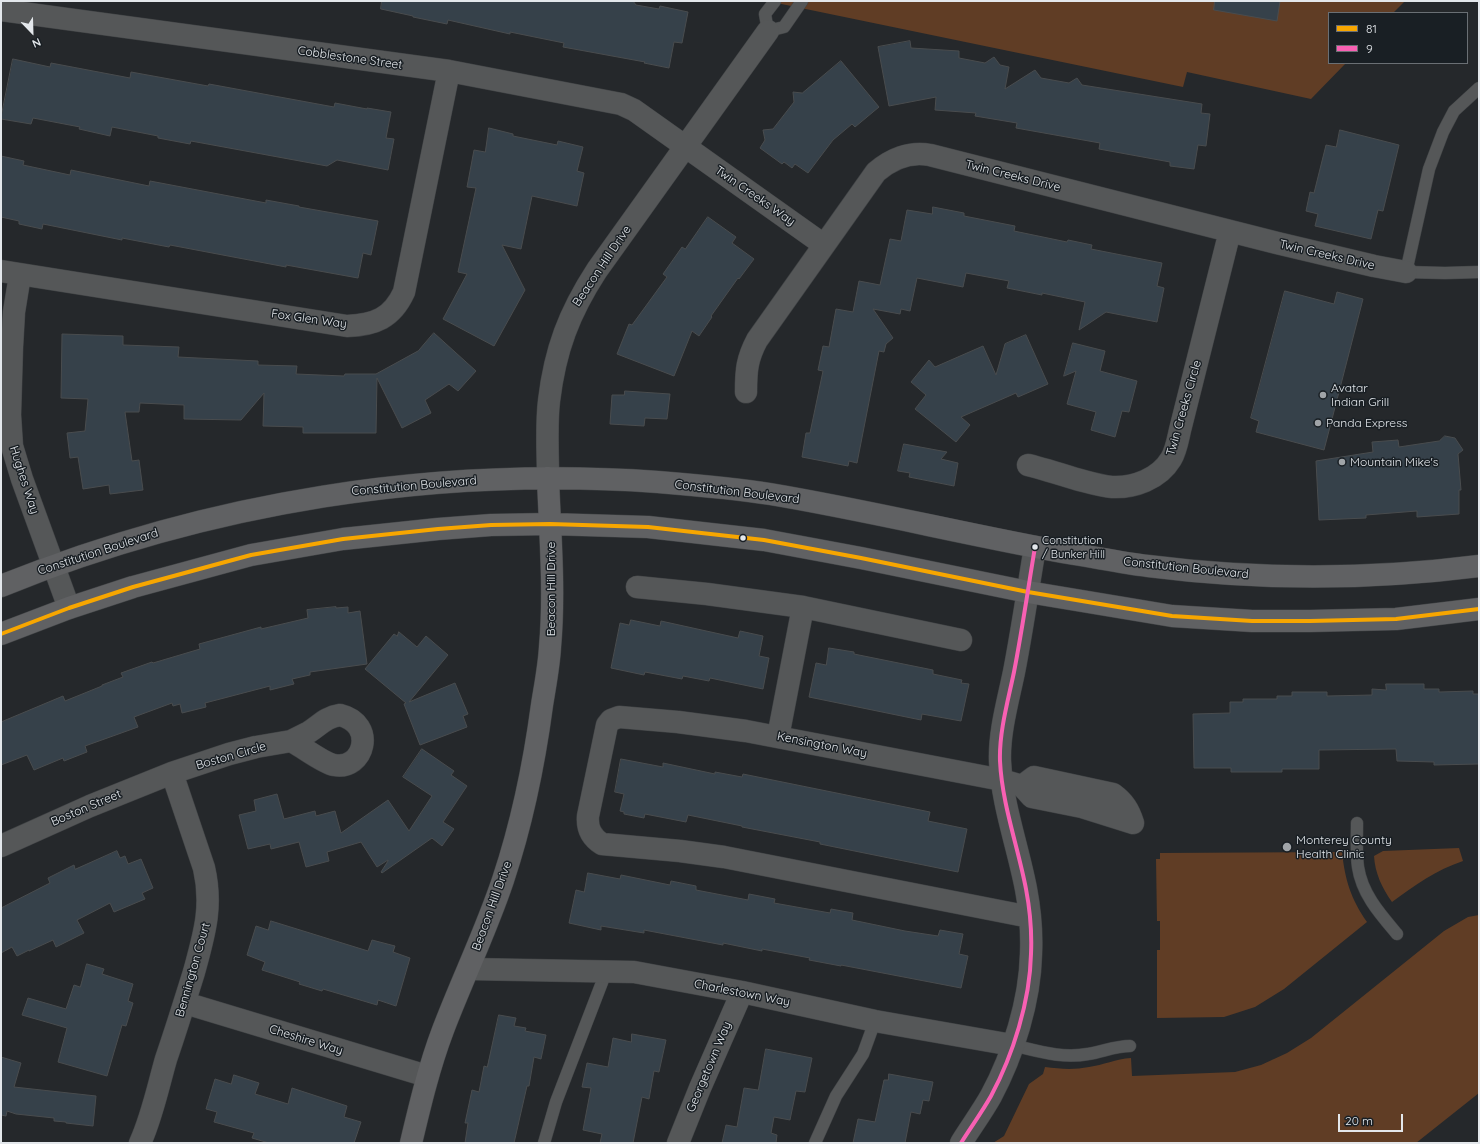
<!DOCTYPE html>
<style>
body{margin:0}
#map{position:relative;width:1480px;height:1144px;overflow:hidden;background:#25282b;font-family:Quicksand,sans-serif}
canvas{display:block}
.frame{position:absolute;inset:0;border:2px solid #e3e7eb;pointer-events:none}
.legend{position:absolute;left:1328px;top:12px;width:140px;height:52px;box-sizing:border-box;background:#191f24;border:1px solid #6a6f74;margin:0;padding:5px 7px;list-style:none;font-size:12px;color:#e3e7eb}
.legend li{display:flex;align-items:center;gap:8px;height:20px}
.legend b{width:20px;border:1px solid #6a6f74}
.north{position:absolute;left:12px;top:12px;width:40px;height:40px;-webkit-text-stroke:3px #191f24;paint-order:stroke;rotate:157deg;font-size:11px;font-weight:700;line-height:16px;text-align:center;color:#e3e7eb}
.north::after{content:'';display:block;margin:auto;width:14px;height:18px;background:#e3e7eb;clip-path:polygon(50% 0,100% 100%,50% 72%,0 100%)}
.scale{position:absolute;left:1338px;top:1114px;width:65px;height:18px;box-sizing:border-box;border:2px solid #e3e7eb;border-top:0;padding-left:5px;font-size:12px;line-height:14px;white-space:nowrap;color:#e3e7eb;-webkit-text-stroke:3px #191f24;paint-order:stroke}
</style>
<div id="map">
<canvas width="1480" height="1144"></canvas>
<div class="frame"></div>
<ul class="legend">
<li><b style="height:5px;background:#f7a600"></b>81</li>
<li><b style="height:5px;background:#f860b3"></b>9</li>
</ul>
<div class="north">N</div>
<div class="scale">20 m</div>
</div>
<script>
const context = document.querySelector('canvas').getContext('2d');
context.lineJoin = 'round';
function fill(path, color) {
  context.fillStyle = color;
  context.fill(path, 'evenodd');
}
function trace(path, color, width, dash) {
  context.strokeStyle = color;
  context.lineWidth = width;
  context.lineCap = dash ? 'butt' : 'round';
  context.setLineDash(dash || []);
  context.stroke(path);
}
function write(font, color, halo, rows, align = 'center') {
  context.font = font + ' Quicksand,sans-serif';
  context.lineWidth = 3;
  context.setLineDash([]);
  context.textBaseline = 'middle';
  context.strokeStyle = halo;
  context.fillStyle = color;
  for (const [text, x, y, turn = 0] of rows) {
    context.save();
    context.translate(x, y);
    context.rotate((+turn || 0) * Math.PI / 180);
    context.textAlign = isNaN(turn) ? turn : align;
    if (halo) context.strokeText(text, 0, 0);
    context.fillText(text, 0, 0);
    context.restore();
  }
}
fill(new Path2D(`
 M767,1h638l-12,12h-64v50h17l-35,36 -124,-27 -4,15z
 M1459,848l4,13c-27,9 -48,24 -71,41 -10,-14 -17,-29 -18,-46l9,-5z
 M1342,852c3,28 9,47 25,70l-83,67 -29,18 -31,10 -67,1v-68h3v-29h-3l-1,-62h4v-6z
 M1479,915v178l-63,50h-423l11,-7 25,-52 14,-10 2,-7c15,2 29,3 44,0 14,-2 27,-8 42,-9l1,18 103,-4 26,-7 26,-12 24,-15 133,-107 24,-14z`), '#603d25');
const building = new Path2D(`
 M382,1h251l3,4 23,4 1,-3 28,6 -6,31 -8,-1 -5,26 -25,-5 1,-1 -82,-15 1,-4 -54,-11v2l-62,-14 -1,4 -34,-7v-1l-32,-7z
 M1215,1h65l-3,20 -63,-11z
 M910,41l1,7 48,3v7l26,5 9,-6 6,8 9,2 -4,22 30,-19 6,8 28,5 8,-5 5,7 120,19 -1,9 9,1 -4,32 -8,-1 -4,24 -24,-3v-4l-71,-13 1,-6 -84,-15 1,-5 -42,-7 1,-3 -41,-3 1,-13 -47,9 -11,-59z
 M13,59l37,8 1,-4 79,15 1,-6 77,14 1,-2 125,23 1,-4 32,6v-1l24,4 -5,26 8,1 -6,31 -51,-10 -10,6 -136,-25 -1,3 -32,-6v-2l-46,-9 -2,9 -31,-7 1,-2 -47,-9 -2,6 -30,-5z
 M841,61l38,46 -24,20 -3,-3 -19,16 -25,33 -13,-9 -3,4 -8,-6 -2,2 -22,-16 5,-8 -2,-10 10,-1 21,-27 -1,-10 9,1z
 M489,128l24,6v2l44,9 1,-4 25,6 -6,24 7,2 -7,33 -45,-10 -11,53 -19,-4 23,45 -31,56 -51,-27 24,-45 -9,-2 18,-84 -9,-1 7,-37 11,2z
 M1340,130l59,15 -16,66 -5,-1 -7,29 -56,-13 3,-12 -12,-3 4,-19 4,1 12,-48 10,2z
 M1,156l23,5 -1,4 47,10 1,-5 78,16 1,-5 116,22v-3l33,6v1l79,14 -7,34 -8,-2 -5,25 -72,-13v2l-116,-22 -1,2 -47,-9v2l-79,-16 -1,5 -23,-5v-3l-18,-4z
 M933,207l31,6v3l51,10 -1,5 53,11 1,-2 24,5 -1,4 71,14 -5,23 7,2 -7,34 -51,-10 -27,18 6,-28 -43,-9v2l-35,-7 2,-7 -43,-8 -3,14 -46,-9 -7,33 -9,-2 -1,5 -27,-5 20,29 -7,6 -2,8 -5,-1 -22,112 -8,-2 -1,5 -46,-9 4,-24h4l13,-62 -5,-1 5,-24 6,1 7,-38 17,3 6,-31 21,4 10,-46 11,2 6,-31 25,4z
 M708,217l28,20 -4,6 22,16 -15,20 -1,-1 -27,38 1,1 -13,19 -7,-5 -18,45 -57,-22 12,-30 3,1 35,-48 -4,-3 19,-27 3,2z
 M1285,291l49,13 3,-12 26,7 -39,151 -68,-18 3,-11 -8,-3z
 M434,333l42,38 -18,20 -9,-7 -24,16 6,13 -29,15 -25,-50 -1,55h-73v-6l-40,-1 1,-33 -23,27 -57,-1v-14l-44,-2 -1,9h-14l7,49 7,-1 4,30 -33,4 -1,-9 -26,4 -5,-32 -8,1 -3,-25 18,-2 3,-32 -27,-1 1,-64 61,2v9l56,2 -1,10 80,4v4l39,1 -1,8 48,2 1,-2h31l42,-23z
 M1026,335l22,49 -30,13 -2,-4 -55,24 9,8 -14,17 -41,-33 11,-14 -15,-13 18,-22 6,7 48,-21 13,29 9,-31z
 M1073,343l32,8 -5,20 37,10 -8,31 -7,-1 -7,26 -24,-7 5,-18 -29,-8 9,-33 -12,5z
 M625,391l45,3 -3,25 -22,-1 -1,8 -34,-2 2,-29h12z
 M1445,436l10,2 8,12 -5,4 3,36h-2v24l-42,3v-6l-51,4v3l-47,2 -3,-59 57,-9 -1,-10 26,-2 1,7 40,-6z
 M904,444l43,8 -6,7 17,4 -4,23 -45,-9 1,-4 -12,-2z
 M336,607v1l12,-1v6l12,-2 7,53 -57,8v3l-18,4 2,5 -24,6v-4l-65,17 1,4 -24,6 -2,-9 -7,2 -1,-3 -38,14 4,10 -53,19 2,6 -23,9 -1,-3 -29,12 -7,-15 -26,10v-43l62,-26 2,5 37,-15v-1l21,-8 -2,-4 31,-11 1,1 47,-14 -1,-5 62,-17v2l47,-11 -1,-8z
 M631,620l29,6 1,-5 77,17 2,-7 23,5 -4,20 10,2 -6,31 -53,-11 -1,3 -26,-5 -1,3 -37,-7 -1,3 -33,-7 9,-45 9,2z
 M399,632l18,15 9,-11 22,19 -39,47 46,-19 13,31 -5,2 4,11 -47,18 -16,-41 2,-1 -41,-34 29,-35 3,2z
 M829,648l25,4v2l79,16v4l29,6 -1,3 8,1 -8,37 -39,-7 -1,6 -112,-23 7,-34 10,2z
 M1386,684h38v5h15v3l34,-1v3h6v70l-45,1v-3l-37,-1 -1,-12 -77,1v19h-37v3h-51v-4h-37l-1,-54 37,-1v-11h13v-3h34v-3h15v-4h35v4l45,-1v-6l14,1z
 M422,749l32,22 -3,4 16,11 -24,36 11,7 -12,17 -10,-8 -50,35 -1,-1 7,-11v-1l-11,7 -16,-25 -34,10 2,9 -23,6 -7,-25 -28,7 -1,-5 -22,5 -9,-34 17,-4 -2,-11 23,-6 7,25 31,-8 1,5 19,-5 6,22 47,-33 21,31 23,-35 -29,-19z
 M621,759l42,8v-4l52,11v-2l27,5 1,-3 187,38 -2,9 39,8 -9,43 -138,-28v-2l-78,-15v-1l-54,-11 -2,7 -41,-8 -1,4 -20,-4v-2l-4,-1 4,-17 -9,-2z
 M117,851l3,7 5,-2 3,8 13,-5 12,29 -11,5 3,6 -31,13 -4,-9 -33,17 7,13 -28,14 -3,-7 -24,11v-1l-12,6 -5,-9 -11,6v-45l49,-25 -2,-5 26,-13 1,4z
 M588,873l32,6 1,-4 49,10 1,-4 25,5v4l52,10 1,-6 26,5 -1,4 56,10 1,-4 22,4 -1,7 53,11 33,5 2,-6 23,4 -4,20 9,2 -7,32 -120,-23v1l-32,-6 1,-2 -48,-9v2l-39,-8v2l-79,-15v3l-43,-7v4l-32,-7 7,-33 8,2z
 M271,921l97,30 4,-11 23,6 -2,6 17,6 -14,48 -18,-6 -1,5 -54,-16 -1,2 -23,-7 1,-2 -38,-12 3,-8 -18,-7 9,-29 12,4z
 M87,964l17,5 -2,5 31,10 -5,17 5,2 -7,23 -4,-1 -15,51 -49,-14 9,-34 -45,-13 6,-17 38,11 8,-24 6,2z
 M499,1015l17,3 -2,8 12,2 -1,3 21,4 -5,24 -7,-2 -5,29h-2l-13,57h-49l3,-20h-3l7,-33 7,2 5,-26 3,1z
 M632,1034l34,6 -7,32 -5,-1 -5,28 -7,-2 -9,46h-33l2,-9 -19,-4 8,-42 -9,-1 5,-24 21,4 5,-29 18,4z
 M766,1049l46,9 -7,34 -9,-1 -6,29 -16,-3 -3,16 6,2 -1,8h-54l4,-18 11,2 7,-39 14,2z
 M1,1057l20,6 -7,24 82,9 -3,30 -27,-3v-1l-12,-1v-3l-38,-4 -9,-3 -1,5 -5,-1z
 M889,1074l44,8 -4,19 -6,-1 -3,14 -9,-2 -6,31h-52l5,-24 17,3 9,-42h4z
 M234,1075l25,8 -4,11 33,10 4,-16 55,18 -3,11 17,5 -7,21h-85l-17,-5 2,-5 -40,-11 3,-10 -11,-3 9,-30 16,5z`);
fill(building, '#36414a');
trace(building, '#494c4e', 1);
const lane = new Path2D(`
 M775,1l-10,13 3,17 16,-4 18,-26
 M1479,88l-25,23 -11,21 -14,37 -23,103 39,1 34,-1
 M1357,823c0,15 -1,30 1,44 4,27 22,47 39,67
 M1012,1045c26,6 50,14 76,9 14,-2 27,-8 42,-8
 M544,1143l12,-41 50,-130
 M815,1143l21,-47 27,-42 12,-33`);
const street = new Path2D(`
 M1,10l448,61 172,33 13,6 190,135
 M1,271l346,55c28,-1 45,-8 57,-34l45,-221
 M20,275l-6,37 -2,35 -2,68 2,31 10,33 47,129
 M746,392c0,-22 1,-33 11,-52l119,-168c15,-13 34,-21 54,-17l347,88 97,23 32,6
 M1028,465c16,4 32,9 48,14 12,3 24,7 36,8 22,1 47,-8 59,-28 5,-8 7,-20 9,-29l50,-199
 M548,478c0,-25 -2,-52 1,-77 6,-51 20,-88 48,-131l171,-239
 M637,587l70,7 96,13 -25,130
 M803,607l158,33
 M340,715c37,9 24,56 -6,50 -11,-2 -31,-18 -43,-24 6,-3 12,-6 18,-9 11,-7 17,-15 31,-17z
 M1022,786l12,-9 79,17c11,8 16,16 20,29l-51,-16 -50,-10 -10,-11 -20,-6 -256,-49 -68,-9 -59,-5 -8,3 -4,5 -19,91c-1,12 3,21 14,28l78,7 44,6 306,60
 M1,846l89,-40 82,-33 57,-19 27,-7 35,-6
 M469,969l165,3 108,20 133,29 137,24
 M185,1003l242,73
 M140,1143c12,-26 18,-56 26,-84 10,-29 19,-58 28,-87 10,-37 19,-65 10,-104l-32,-95
 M678,1143l22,-55 42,-96
 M961,1143c10,-16 21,-31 30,-47 22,-41 39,-95 40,-142 1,-22 -1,-44 -5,-65 -8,-42 -24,-85 -26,-128 -1,-29 8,-60 14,-89 8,-41 14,-83 21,-125`);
const secondary = new Path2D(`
 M1,586c208,-84 433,-120 657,-104 37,3 75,6 112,12 102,17 202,42 304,60 25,4 49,9 74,12 110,14 221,14 331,0
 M1,634l68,-26 64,-21 118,-32 92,-16 95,-10 53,-4 59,-1 98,3 116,13 97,18 167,34 144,24 80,5h58l86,-2 83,-10
 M411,1143c9,-38 18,-76 32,-113 19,-50 43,-99 60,-150 19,-57 31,-115 39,-175 3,-19 7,-39 8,-58 5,-56 0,-113 -2,-169`);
trace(lane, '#404345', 13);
trace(street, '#404345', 23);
trace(secondary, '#404345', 23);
trace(lane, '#555758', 12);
trace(street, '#555758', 22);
trace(secondary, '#606163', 22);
trace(new Path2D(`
 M1,634l68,-26 64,-21 118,-32 92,-16 95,-10 53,-4 59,-1 98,3 116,13 97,18 167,34 144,24 80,5h58l86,-2 83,-10`), '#f7a600', 4);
trace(new Path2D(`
 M961,1143c10,-16 21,-31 30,-47 22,-41 39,-95 40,-142 1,-22 -1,-44 -5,-65 -8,-42 -24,-85 -26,-128 -1,-29 8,-60 14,-89 8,-41 14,-83 21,-125`), '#f860b3', 4);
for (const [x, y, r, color] of [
 [1323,395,4,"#a0a4a8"],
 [1318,423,4,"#a0a4a8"],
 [1342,462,4,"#a0a4a8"],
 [743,538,3.5,"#e3e7eb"],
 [1035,547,3.5,"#e3e7eb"],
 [1287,847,5,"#a0a4a8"]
]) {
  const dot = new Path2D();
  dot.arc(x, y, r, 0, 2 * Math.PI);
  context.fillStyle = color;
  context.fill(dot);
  trace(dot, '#191f24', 1.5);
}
write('11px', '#e3e7eb', '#191f24', [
 ["Constitution",1042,541],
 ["/ Bunker Hill",1042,555]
], 'left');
write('12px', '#e3e7eb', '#191f24', [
 ["Cobblestone Street",350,58,8],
 ["Twin Creeks Drive",1013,176,14],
 ["Twin Creeks Way",755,196,35],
 ["Twin Creeks Drive",1327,255,13],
 ["Beacon Hill Drive",602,266,-56],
 ["Fox Glen Way",309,319,8],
 ["Twin Creeks Circle",1184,408,-74],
 ["Hughes Way",24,480,72],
 ["Constitution Boulevard",414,486,-5],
 ["Constitution Boulevard",737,492,7],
 ["Constitution Boulevard",98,552,-18],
 ["Constitution Boulevard",1186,568,6],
 ["Beacon Hill Drive",551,589,-90],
 ["Kensington Way",822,745,11],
 ["Boston Circle",231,756,-16],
 ["Boston Street",86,808,-23],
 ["Beacon Hill Drive",492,906,-70],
 ["Bennington Court",193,970,-74],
 ["Charlestown Way",742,993,11],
 ["Cheshire Way",306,1040,17],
 ["Georgetown Way",709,1067,-67]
]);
write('12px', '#e3e7eb', '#191f24', [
 ["Avatar",1331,388],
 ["Indian Grill",1331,402],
 ["Panda Express",1326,423],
 ["Mountain Mike's",1350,462],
 ["Monterey County",1296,840],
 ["Health Clinic",1296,854]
], 'left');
</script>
